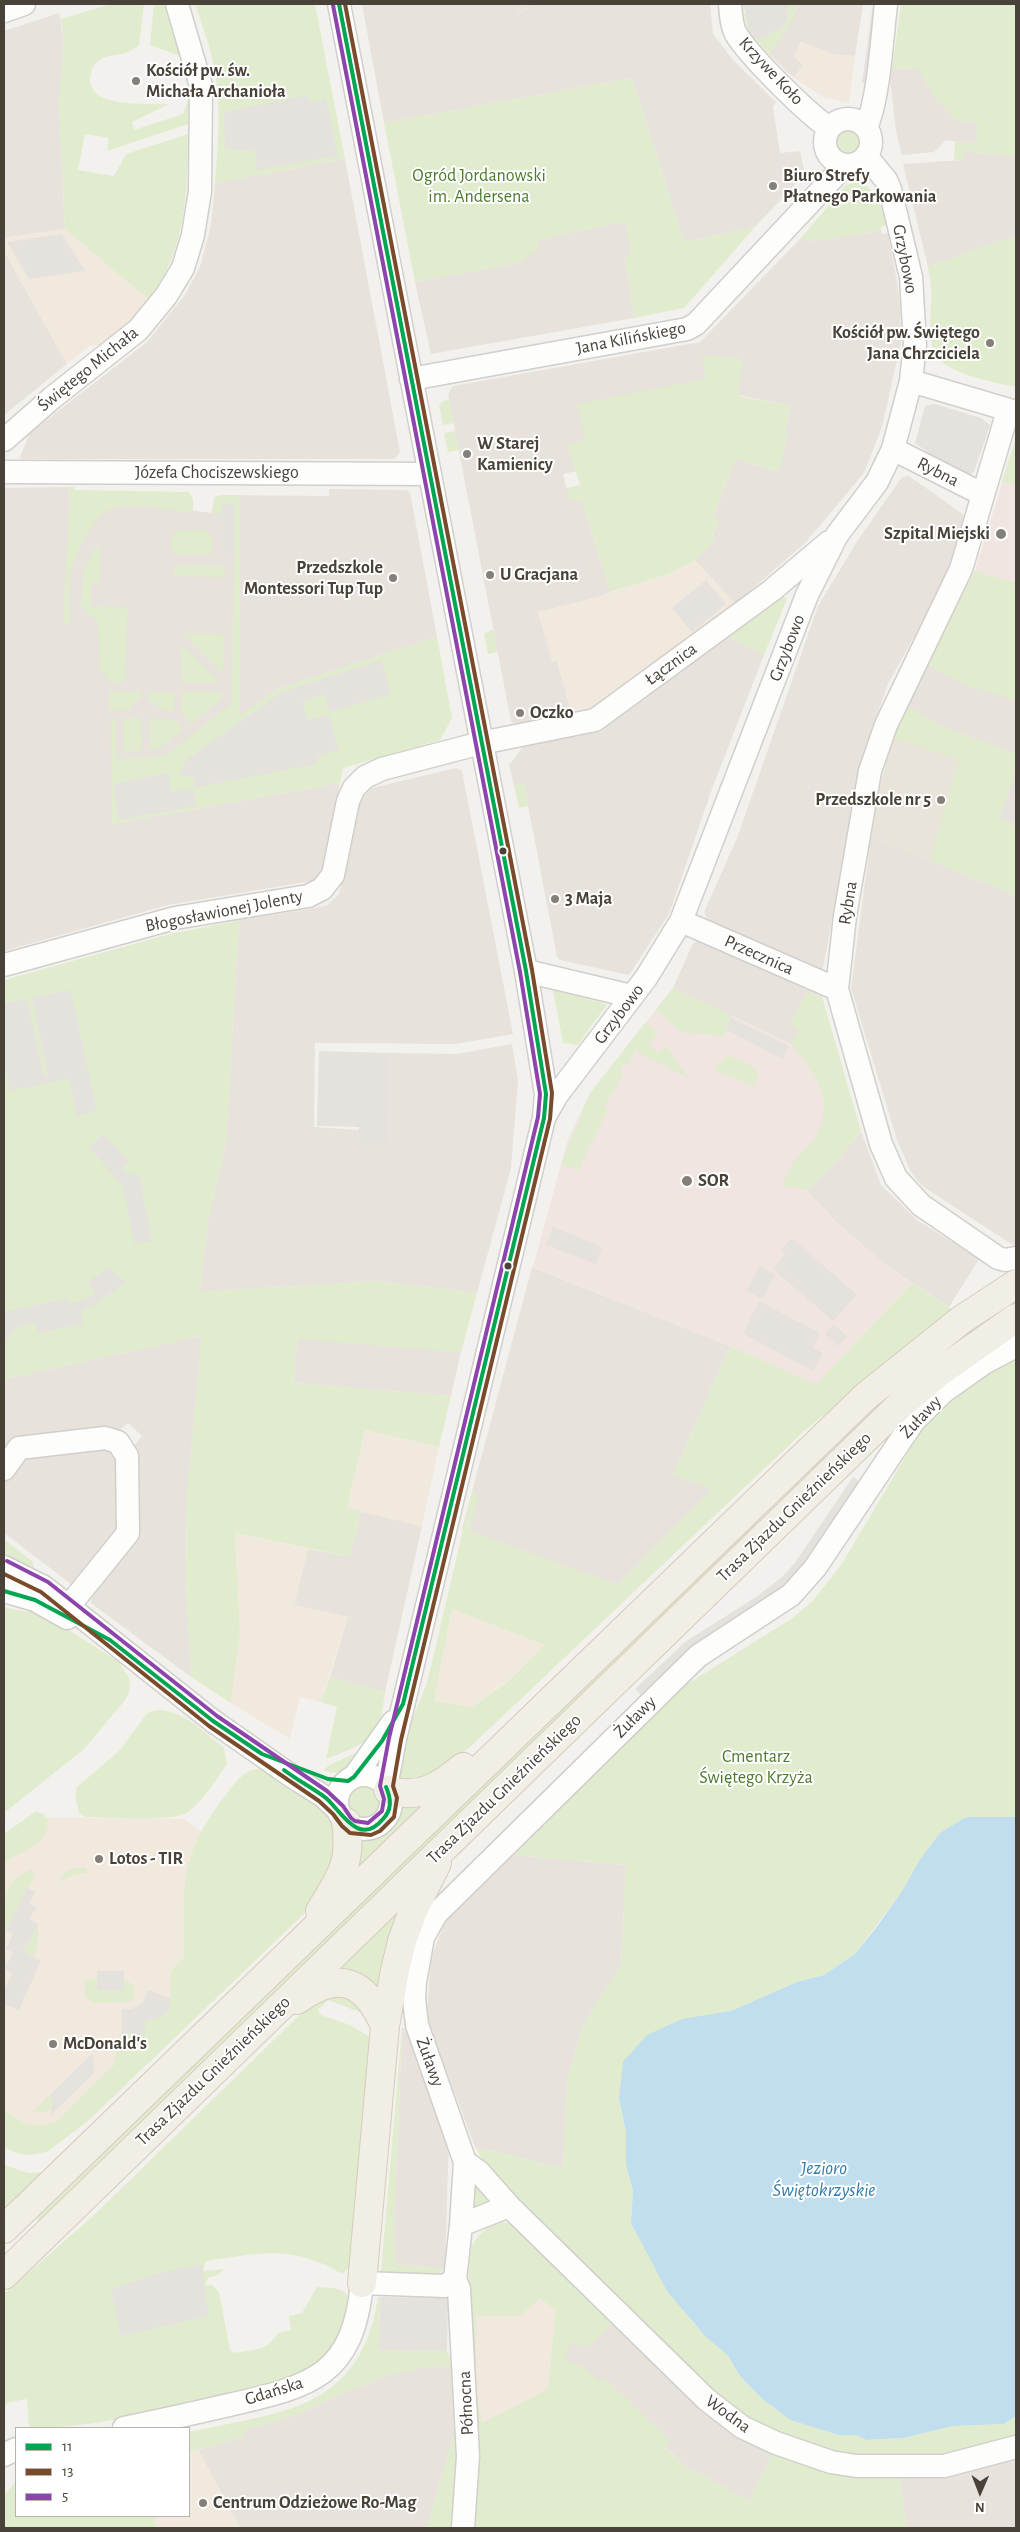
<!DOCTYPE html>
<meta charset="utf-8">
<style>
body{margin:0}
#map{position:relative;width:1020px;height:2532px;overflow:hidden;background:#f3f1ed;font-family:"Alegreya Sans",sans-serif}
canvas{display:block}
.frame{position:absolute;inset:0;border:5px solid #494239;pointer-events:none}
.legend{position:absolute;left:15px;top:2427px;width:175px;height:90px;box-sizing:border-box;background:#fff;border:1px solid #b6b3b0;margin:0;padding:6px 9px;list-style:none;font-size:15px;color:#494239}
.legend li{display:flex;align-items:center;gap:10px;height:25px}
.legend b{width:25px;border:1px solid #b6b3b0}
.north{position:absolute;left:955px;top:2467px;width:50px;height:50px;-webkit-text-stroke:4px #fff;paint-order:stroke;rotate:181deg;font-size:14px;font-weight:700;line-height:20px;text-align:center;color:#494239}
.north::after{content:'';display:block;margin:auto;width:18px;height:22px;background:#494239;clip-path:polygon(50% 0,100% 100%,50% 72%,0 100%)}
</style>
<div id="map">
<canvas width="1020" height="2532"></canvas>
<div class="frame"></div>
<ul class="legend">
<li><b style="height:6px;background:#00a651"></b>11</li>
<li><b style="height:6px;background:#7a4b2a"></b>13</li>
<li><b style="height:6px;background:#8e44ad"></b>5</li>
</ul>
<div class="north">N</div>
</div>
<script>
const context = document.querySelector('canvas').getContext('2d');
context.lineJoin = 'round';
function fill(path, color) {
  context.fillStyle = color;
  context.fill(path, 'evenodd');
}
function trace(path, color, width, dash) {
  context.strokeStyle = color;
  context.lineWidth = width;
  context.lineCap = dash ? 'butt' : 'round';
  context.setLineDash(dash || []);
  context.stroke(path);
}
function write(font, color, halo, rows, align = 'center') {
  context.font = font + ' "Alegreya Sans",sans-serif';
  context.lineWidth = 4;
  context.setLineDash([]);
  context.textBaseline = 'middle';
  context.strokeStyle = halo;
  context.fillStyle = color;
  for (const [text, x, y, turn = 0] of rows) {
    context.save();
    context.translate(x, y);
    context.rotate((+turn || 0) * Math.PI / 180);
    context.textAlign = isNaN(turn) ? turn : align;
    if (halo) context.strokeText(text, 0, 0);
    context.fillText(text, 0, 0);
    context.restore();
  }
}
fill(new Path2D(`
 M362,4h154l1,11 16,-11h177l3,30 20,26 43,42 -3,5 7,46 20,-2 5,23 -50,53 -71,15 -52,-164 -248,45z
 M795,4h68l-8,52 -24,-2 -30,-12 2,23 -9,13 -25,-24 23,-34 4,-11z
 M59,13l5,28 -5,64 6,124 -61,9v-207z
 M918,68l17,29 21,23 22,4 -2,20 -30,-4 -12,12 -32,3 -6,-24 -6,-52 2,-10z
 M964,151l52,6v80l-20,5 -68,25 -25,-103 60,-4z
 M345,159l55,293 -5,7h-373l-2,-2 10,-24 117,-91 38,-47 15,-28 11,-42 4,-42z
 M625,221l7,33 -7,2 9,62 -203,36 -16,-72 107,-20 15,-22z
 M881,231l1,3 6,-1 7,37 5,32 1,40 -19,85 -18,46 -59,70 -70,61 -40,-44 21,-22 -4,-2 6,-12 -5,-6 22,-59 43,12 10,-39h-3l6,-26 -83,-17 -2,33 -139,22 10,27 -14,3 7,27 11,-2 30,93 -10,4 -49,66 5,-2 14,52 -54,13 -6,-4 -63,-327 5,-8 247,-44 101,-104 12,3z
 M4,251l63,113 -63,51z
 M909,476l55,39 -17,62 -59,107 -25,70 -40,214 -7,4 -108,-51 -4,-9 33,-74 81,-232 40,-66 44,-63z
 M70,487l-1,7 143,19 2,-15 6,-3 109,1v-7l77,1 4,2 27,145 -158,51 -110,78 -57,58 228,-41 -18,88 -10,10 -144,24 -164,46v-463z
 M975,571l41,12v171l-71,-26 -39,-22z
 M728,637l36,18 -52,134 -43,125 -40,61 -69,-15 -3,-3 -33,-173 -10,1 -5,-20 16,-21 75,-12z
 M456,768l6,3 51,263 -58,10 -140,-1 -1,84 45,3v18h29l2,-95 66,1 56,-10 6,37 -7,87 -34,125 -101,-12 -176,11 8,-71 18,-79 13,-222 87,-14 13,-12 21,-93 12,-13z
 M871,836l145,60v351l-94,-61 -11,-14 -14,-32 -46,-152z
 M701,940l121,57 21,72 -170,-81 20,-45z
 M861,1131l20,54 36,35 62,39 -30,48 -62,-41 -50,-43 -30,-32 32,-33z
 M532,1267l198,79 -57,129 39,14 -94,96 -156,-56z
 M202,1336l-15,159 -1,88 5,94 -100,-74 1,-14 42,-55 -1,-87 9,-11 -14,-13 -9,8 -115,28v-80z
 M298,1338l163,14 -10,44 -158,-13z
 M102,1444l19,16 2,69 -48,58 -71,-54v-53l19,-27z
 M361,1511l61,15 -37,166 -55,-15 18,-60 -54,-12 14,-56 42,8z
 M514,1855l112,10 -5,100 -38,61 -16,55 -4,87 -88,-21 -46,-122 -2,-13 4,-54 14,-36z
 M402,2028l9,1 38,106 -4,134 -49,-5 -2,-33z
 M587,2295l186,157 -24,49 -63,-34 -20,-19 -184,-25 66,-34 8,-79z
 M451,2366l3,67 -27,95h-187l-42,-78 46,-13 -1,-6 53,-16 44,-21 49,-19 37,-8z
 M1016,2456v72h-109l-8,-53z`), '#e7e2db');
fill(new Path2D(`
 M800,42l31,12 24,2 -6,47 -24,-5 -31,-20 9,-13 -9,-8z
 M65,229l83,70 -16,21 -32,26 -9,-1 -24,19 -63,-113v-13z
 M695,560l40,44 -141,105 -22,5 -15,-53 -5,1 -14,-50 63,-16 68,-22z
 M365,1430l74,17 -17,79 -75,-17z
 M235,1533l73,16 -14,56 54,12 -27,85 -21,-5 -10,42 -59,-36 9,-71z
 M452,1609l92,36 -37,36 -35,26 -38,-6z
 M30,1817l154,2 21,15 -13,159 -137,133 -16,7 -35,-11v-287z
 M540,2299l16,11 -8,79 -66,34 -6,-36v-72l44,1z
 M198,2450l42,78h-84l-1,-12h34v-64z`), '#f2e9de');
fill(new Path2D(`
 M516,4h17l-17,11z
 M906,706l39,22 71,26v142l-145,-60 10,-55 14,-48z`), '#e9e4d9');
fill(new Path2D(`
 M1016,438v145l-41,-12z
 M673,988l170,81 -30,115 -6,7 30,32 50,43 25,17 -96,101 -86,-38 -197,-79 35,-128 22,-46z`), '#f1e5e2');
fill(new Path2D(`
 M111,4h33l-5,41c-16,14 -29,6 -42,17 -5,4 -6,10 -7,17 -1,30 59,24 79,25l-37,18 2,8 49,-16 6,-17 -1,27 -81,27 2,-13 -24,-4 -7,36 36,6 12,-22 62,-20c-1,59 -1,117 -40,165l-83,-70 -6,-124 5,-64 -3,-22z
 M154,4h10l16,52 -30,-11z
 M195,4h120l30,155 -130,24c3,-32 6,-79 0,-109 -4,-26 -12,-46 -20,-70z
 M741,4h2l1,9 43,5 2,-14h6c4,16 -17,37 -26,50l-20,-20z
 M901,4h115v153l-52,-6 -1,9h-9l1,-19 21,3 2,-20 -22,-4 -21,-23 -17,-29 -26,1z
 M632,78l52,164 71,-15 -71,81 -50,10 -9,-62 7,-2 -7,-33 -88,19 2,9 -17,13 -107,20 -31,-159z
 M836 142a12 12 0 1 1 24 0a12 12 0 1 1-24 0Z
 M858,182c19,7 24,26 28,43l-5,2v4l-68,10 -12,-3 45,-53z
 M1016,237v150c-22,-5 -72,-12 -82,-36 -7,-18 -2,-42 -3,-61 0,-8 -2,-15 -3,-23l68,-25z
 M702,355l41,4 -5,37 53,10 -6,25 3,1 -9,39 -44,-12 -22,58 7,3 -8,15 4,3 -21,22 -26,14 -58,18 -30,-93 -11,2 -4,-13 14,-3 -13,-41 19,-3 -9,-37 129,-25z
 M449,400l5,23 -11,2 -4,-20 4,-4z
 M455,431l4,19 -11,2 -4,-19z
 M1016,438v48l-14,-5z
 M70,487h4l1,3 114,2 4,7v12c-27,1 -53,-9 -80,-3 -18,4 -39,48 -42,65 -3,16 -1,34 -1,50h-7z
 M220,495l20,1v219l39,-27 158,-51 15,81 -12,22 -97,28 -3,15 -228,41 -1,-106 5,2 1,39 48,-3 67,-53 3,-199h-13v10l-10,-1 2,-15z
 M204,530l9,7 -2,17 -34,1 -4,-2c-9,-28 13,-23 31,-23z
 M95,547l4,1 1,35h-9v23l36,1 -2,75h-17l-1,-6 -7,-8 -2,-47 -17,-14 2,-36z
 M176,565l46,1 3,4v7l-53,-1z
 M975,571l41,12v118l-50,-16 -39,-20z
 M783,596l4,3 -23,56 -36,-18z
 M493,629l5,23 -10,2 -4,-20z
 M182,633l42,1 -1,40z
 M181,644l39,39h-38z
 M109,691l31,1 1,7 -9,4 -3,7h-20z
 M182,691l40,1v7l-31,25 -9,-11z
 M149,692h25v19l-12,-1 -13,-11z
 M906,706l39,22 71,26v16l-18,48 18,8v70l-86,-36 29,-101 -65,-21z
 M123,718h18l1,32 -18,1z
 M150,719l25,1 8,9 -24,20h-9z
 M524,783l4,23 -9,2 -5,-23z
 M239,920l-13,222 -18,79 -8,71 176,-11 101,12 -16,59 -163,-13 -5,44 158,13 -12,51 -74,-17 -18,78 14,3 -11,46 -115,-24 5,99 -9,71 -40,-26 -5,-94 1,-88 15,-159 -198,43v-399l162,-45z
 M673,988l59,28 -8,20 -43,-4 -25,-22z
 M553,990l54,14 -29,41 -15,-2z
 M807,992l15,5 39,134 -22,27 -31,32 -26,-4c4,-8 7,-17 12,-25 6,-8 16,-14 21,-23 22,-40 0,-63 -24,-94l7,-15 -8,-4z
 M645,1023l14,9 -10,12 9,9 8,-8 23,34 -54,-28 -6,13h-6l-3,6 3,5 -19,32 4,2 -30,62 -17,-7 29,-71z
 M729,1056c12,4 24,7 29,19l-4,12 -28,-13 -2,2 -11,-9z
 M912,1283l41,27 -150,122 -334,316 -48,35 -17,-1 -6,-7 2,-26 27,-66 45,-191 7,4 -10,35 149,54 94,-96 -39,-14 57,-129 86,38zM452,1609l92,36 -37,37 -35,25 -38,-6z
 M1016,1357v460h-50l-47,44 -17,30 -47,63 -31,21 -27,7 -66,29 -18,4 -94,84 7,33v34l7,25 -2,31 55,92 19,22 23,20 12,20 20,21 30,23 49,15h18l9,5 37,-2 50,-12 51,-2 12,-8v24l-76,19 -114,-5 -80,-33 -66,-59 -186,-183 -19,-32 88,21 4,-87 16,-55 38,-61 5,-100 -112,-10 167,-167 110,-69 21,-17 31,-40 86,-145 52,-41z
 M755,1521l2,7 -717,695 -3,-2 2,-10z
 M4,1539l28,22 2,7 -2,5c-22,-10 -28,-8 -28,-34z
 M4,1607l23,5 2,-5 13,6 77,49 10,16 1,10 -4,11 -42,50 -80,64z
 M330,1677l55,15c-6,49 -16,50 -59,67l11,-52 -16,-5z
 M159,1710c27,2 45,22 65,38l3,16c-11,16 -23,36 -39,48 -16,11 -80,5 -103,5l-6,-4 -4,-18 2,-8 42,-36 26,-35 4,-4z
 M365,1749c-12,14 -22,30 -42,21l8,-6z
 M263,1768l54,30 20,31 6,16 -34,64 -221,212 -41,31 -17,3 -14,-2 -12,-6v-34c7,0 9,3 15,7 11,7 24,6 37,2l58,-57 7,-31h24v-13l20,-6 5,-5 1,-39 13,-13c0,-73 -6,-101 41,-162 11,-14 18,-27 38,-28z
 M348 1802a17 17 0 1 1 34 0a17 17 0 1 1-34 0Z
 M434,1797l-92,91 15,-50c26,4 42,-11 46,-37z
 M35,1812l8,1 4,6c5,25 -28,32 -43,45v-30z
 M73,1868h14v5l-13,2 -16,7 6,-9z
 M31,1869l4,6 -29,55c-5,-26 -2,-51 25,-61z
 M400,1908l-19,83 -45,-20z
 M38,1924v20l-4,13 -11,-4z
 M97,1979v11l26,1 1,-12 11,7 -2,14 -6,2 -33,1 -9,-7 -1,-16z
 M346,1993l21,22 -39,-15 -10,10 3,5 29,10 20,12 -18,228 -10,9c-50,-30 -82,-21 -136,-13l-3,10 22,-2 -9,7 -8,2 -3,7h7l7,7 11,58 4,3c21,-4 32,-1 44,-20l13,-3 -2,-14 13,-3 15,-26c14,1 32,-1 32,17 1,22 -24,55 -42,66 -28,15 -60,20 -90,28 -63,14 -124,30 -188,30l-2,-29 -17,3 -6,4v-112l88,-77 225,-219z
 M402,2028l-8,203 2,33 49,5 -7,6 -54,1 -3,-4z
 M52,2093l-1,17 -8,2 -10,-1z
 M4,2165l24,8 14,-1 -38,38z
 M472,2180l24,21 -26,9z
 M503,2222l13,3 98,97 -27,25 -16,-4 -7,17 21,8 15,14 5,-4 65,63 -5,7 21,19 63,34 24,-49c40,20 82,20 126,23l8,53h-436l-4,-234 4,-47 8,-12 11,-9zM540,2299l16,11 -8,79 -66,34 -6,-36v-71h44z
 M378,2297h2l-1,53 68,1 6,12 8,88 -5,77h-29l27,-95 -3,-67 -25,1 -37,8 -49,19 -44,21 -53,16 2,6 -56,15v-20c93,-20 172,-22 189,-135z
 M16,2481v35h139l1,12h-152v-33z`), '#e1ecce');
fill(new Path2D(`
 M743,4h46l-2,14 -5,10 -24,12 -7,-6z
 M873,4h13l-10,79h-14z
 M308,95l1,7 17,-3 12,57 -81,14 -2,-19 -30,-2 -1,-37z
 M62,234l23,37 -56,8 -22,-37z
 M935,404l46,14 9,7 -16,47 -4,2 -26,-10 -29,-21 10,-37z
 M235,503l-1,56 -12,-1v-54z
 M706,580l20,24 -34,28 -20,-24z
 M381,660l10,34 -61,18 -6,-18 -21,8 5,18 21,-5 10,35 -20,6 -2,6 -4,3 -120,23 3,18 -78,14 -5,-36 55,-11 4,19 21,-4 2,-9 -16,-5 7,-14 96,-68z
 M1016,777v47l-16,-7z
 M71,990l26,121 -20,5 -8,-37 -59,12 -6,-29v-58l23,-5 17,77h4l-16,-78z
 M731,1018l58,28 -6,13 -57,-29z
 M319,1051l71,2 -2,95h-30l1,-21 -42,-1z
 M103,1134l26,27 -6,7 5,7 11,-1 13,67 -18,3 -12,-59 -33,-38z
 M553,1227l49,20 -6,17 -50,-19z
 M792,1238l65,57 -24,26 -60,-52 12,-14 -4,-5z
 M759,1266l16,9 -12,24 -17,-8z
 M108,1267l17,15 -27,21 -17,8 2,13 -45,9 -3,-10 -11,2 -11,5 -6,10 -3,9 2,12h-2v-49l64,-14 1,6 11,-3 15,-7 -7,-12z
 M759,1301l61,32 -7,15 10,5 -10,18 -70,-37z
 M834,1324l13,12 -9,10 -13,-12z
 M853,1477l15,10 -53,81 -171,130 -9,-9 50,-47 71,-45 26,-20 12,-13z
 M27,1888l8,4 -6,12 7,3 -6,12 8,5 -15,28 18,9 -22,49 -15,-6v-14l8,-16 -8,-5 9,-16 -7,-4 7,-15 -7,-4z
 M97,1971h27v20l-27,-1z
 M148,1990l22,8v11l-5,6 -20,6v13h-24l1,-25h10l11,-7z
 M93,2053l1,20 -43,42 1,-22z
 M201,2264l8,52 -88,20 -10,-47 44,-15z
 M380,2297l68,1 -1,53 -68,-1z`), '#e5e2de');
fill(new Path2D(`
 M966,1817h50v599l-12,8 -51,2 -50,12 -37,2 -9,-5h-18l-49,-15 -30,-23 -20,-21 -12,-20 -23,-20 -38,-45 -36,-68 2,-32 -7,-26v-33l-7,-33 4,-37 24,-27 35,-16 49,-8 66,-29 27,-7 31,-21 21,-26 26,-37 17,-30 21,-28z`), '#c0deee');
const minor = new Path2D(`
 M339,4l187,967 20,123 -2,24 -149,621 -9,48
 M730,4c1,10 1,21 6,30 13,22 72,80 93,94
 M4,11l20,-7
 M825 142a23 23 0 1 1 46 0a23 23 0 1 1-46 0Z
 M866,128c13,-30 16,-90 20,-124
 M411,379l276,-50 9,-5 149,-159
 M911,381l105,31
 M1008,411l-47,158 -75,156 -16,46 -25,145 -8,73 44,155 15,34 25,27 77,53 7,2 11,-2
 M4,440l48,-42 86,-68 28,-34 17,-28 10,-33 7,-44 1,-105 -24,-82
 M893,449l89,45
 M4,472l426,2
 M681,921l156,68
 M4,965l171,-47 133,-22 14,-7 11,-14 15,-74 6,-13 11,-11 17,-8 99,-26 114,-23 176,-129 58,-49
 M526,971l105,25
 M545,1116l12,-21 89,-117 35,-57 126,-326 30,-60 40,-53 16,-33 18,-68 4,-37 -4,-67 -21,-88 -4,-9 -20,-24
 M4,1469l15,-21 86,-10 13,4 9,14 1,77 -59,73
 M4,1567l40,20 169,134 80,56 30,19 15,14
 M4,1591l31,9 32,18
 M337 1802a27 27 0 1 1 54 0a27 27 0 1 1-54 0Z
 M354,1777l39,-55
 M465,2162l14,10 30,34 197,193 36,28 34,16 55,19 25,4h88l72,-19
 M461,2225l48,-19
 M455,2279l4,10 9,167 -5,72
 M124,2428c35,-7 70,-15 105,-23 82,-19 124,-28 133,-122l83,3 10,-7 6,-54 4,-63 -48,-137 -3,-26 1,-17 8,-45 13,-23 262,-258 93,-61 24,-27 98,-146 30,-30 41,-29 32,-17
 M4,2455l12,-6`);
const major = new Path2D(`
 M388,1790c31,10 52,-4 75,-23
 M320,1911c21,-34 32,-48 26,-89
 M297,2000c43,-31 68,-19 88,26
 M4,2229l862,-833 95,-76 55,-36
 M4,2275l896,-870 38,-32 78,-55
 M362,2283l23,-257 10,-56 7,-29 11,-30 24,-48`);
trace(minor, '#d1cfcb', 25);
trace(major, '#d4ccbc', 30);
trace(minor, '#fdfdfc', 22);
trace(major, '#f1eee5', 28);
trace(new Path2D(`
 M4,1591l31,9 75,40 103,81 49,33 66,25 20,2 6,-4 28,-36 21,-37 141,-586 2,-24 -20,-123 -187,-967
 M284,1770c13,10 29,18 42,28 15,13 33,50 57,21 9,-9 8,-21 3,-32`), '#00a651', 4);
trace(new Path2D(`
 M4,1574l37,18 168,134 110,75 14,13 9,12 8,7 21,2 9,-4 14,-14 3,-19 -4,-12 8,-46 149,-621 2,-26 -20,-123 -187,-966`), '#7a4b2a', 4);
trace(new Path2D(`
 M7,1561l41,21 169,134 110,75 16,15 8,12 4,3 13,2 14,-12 2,-12 -4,-13 9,-48 149,-621 2,-23 -20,-122 -187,-967`), '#8e44ad', 4);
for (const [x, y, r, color] of [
 [136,81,5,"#847f78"],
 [773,186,5,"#847f78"],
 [990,343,5,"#847f78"],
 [467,454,5,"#847f78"],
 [1001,534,6,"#847f78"],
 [490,575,5,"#847f78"],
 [393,578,5,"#847f78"],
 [520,713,5,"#847f78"],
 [941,800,5,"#847f78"],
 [503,851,4.5,"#494239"],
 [555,899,5,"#847f78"],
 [687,1181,6,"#847f78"],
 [508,1266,4.5,"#494239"],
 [99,1859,5,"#847f78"],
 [53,2044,5,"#847f78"],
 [203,2503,5,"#847f78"]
]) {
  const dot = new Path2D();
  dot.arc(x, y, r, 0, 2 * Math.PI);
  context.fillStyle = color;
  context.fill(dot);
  trace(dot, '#fff', 2);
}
write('bold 18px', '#494239', '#fff', [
 ["Kościół pw. św.",146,71],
 ["Michała Archanioła",146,92],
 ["Biuro Strefy",783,176],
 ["Płatnego Parkowania",783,197],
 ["Kościół pw. Świętego",980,333,"right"],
 ["Jana Chrzciciela",980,354,"right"],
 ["W Starej",477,444],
 ["Kamienicy",477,465],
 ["Szpital Miejski",990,534,"right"],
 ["Przedszkole",383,568,"right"],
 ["Montessori Tup Tup",383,589,"right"],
 ["U Gracjana",500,575],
 ["Oczko",530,713],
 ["Przedszkole nr 5",931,800,"right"],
 ["3 Maja",565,899],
 ["SOR",698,1181],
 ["Lotos - TIR",109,1859],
 ["McDonald's",63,2044],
 ["Centrum Odzieżowe Ro-Mag",213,2503]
], 'left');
write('18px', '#494239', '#fff', [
 ["Krzywe Koło",771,71,47],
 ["Grzybowo",905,259,79],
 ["Jana Kilińskiego",631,338,-11],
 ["Świętego Michała",88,369,-39],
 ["Rybna",938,472,27],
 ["Józefa Chociszewskiego",217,473],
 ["Grzybowo",787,648,-69],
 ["Łącznica",671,664,-36],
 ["Rybna",848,903,-81],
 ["Błogosławionej Jolenty",224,911,-11],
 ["Przecznica",759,955,24],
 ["Grzybowo",619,1014,-53],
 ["Żuławy",921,1417,-47],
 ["Trasa Zjazdu Gnieźnieńskiego",794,1507,-44],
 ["Żuławy",635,1717,-45],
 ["Trasa Zjazdu Gnieźnieńskiego",504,1789,-44],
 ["Żuławy",430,2062,70],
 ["Trasa Zjazdu Gnieźnieńskiego",213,2071,-44],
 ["Gdańska",274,2391,-17],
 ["Północna",466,2403,-93],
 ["Wodna",728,2414,36]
]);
write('18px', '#4d7b2d', '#fff', [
 ["Ogród Jordanowski",479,176],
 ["im. Andersena",479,197],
 ["Cmentarz",756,1757],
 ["Świętego Krzyża",756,1778]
]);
write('italic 19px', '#327cac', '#fff', [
 ["Jezioro",824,2168],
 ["Świętokrzyskie",824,2190]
]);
</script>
